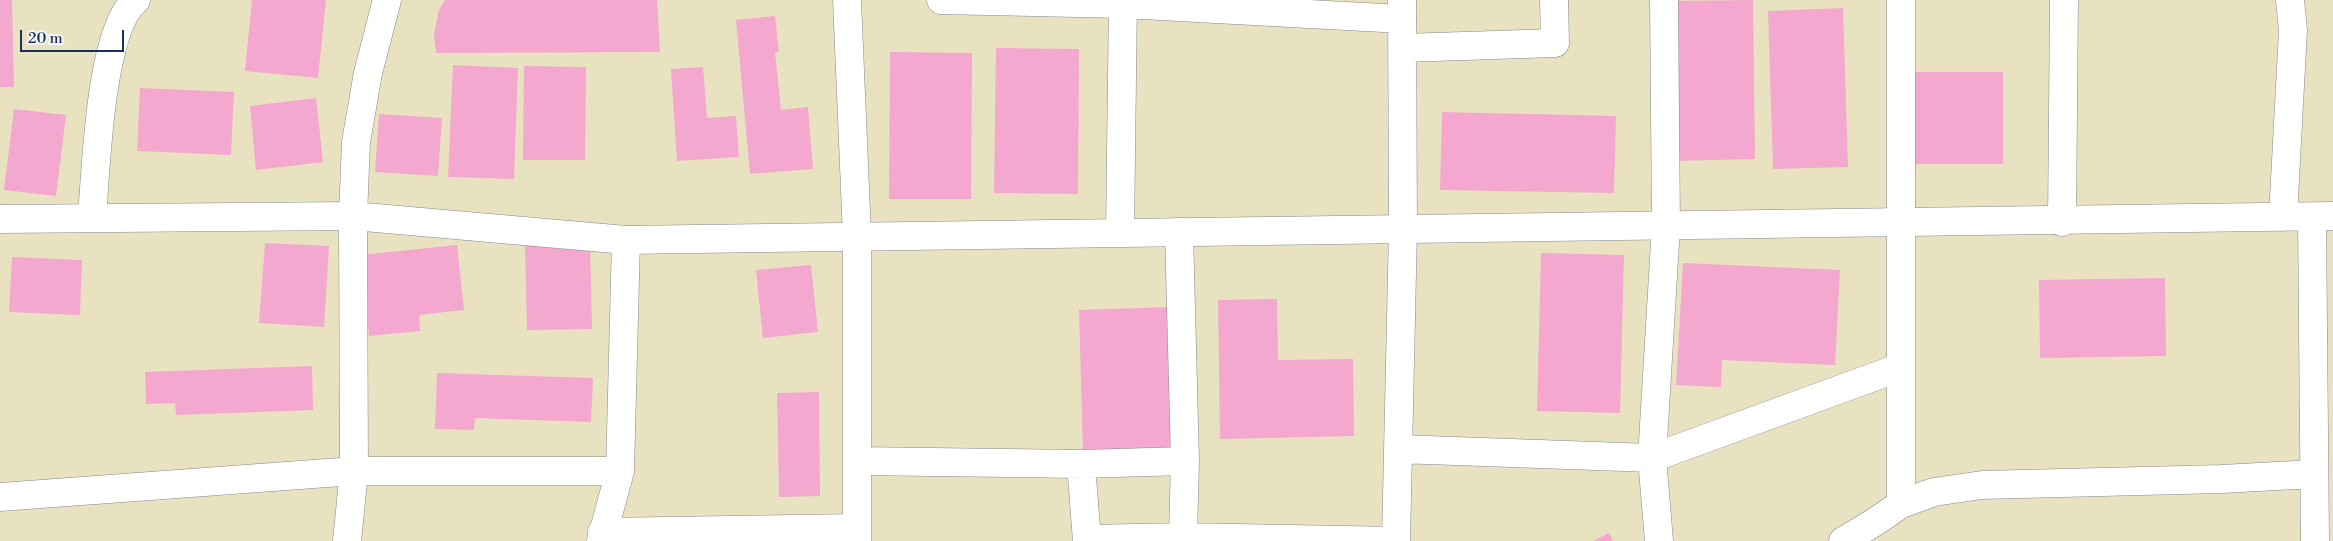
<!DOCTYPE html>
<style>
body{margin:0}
#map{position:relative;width:2333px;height:541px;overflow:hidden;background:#e9e2c0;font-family:"Libre Bodoni",serif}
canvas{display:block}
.scale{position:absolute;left:20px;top:30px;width:104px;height:22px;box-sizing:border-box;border:2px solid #1b2f5e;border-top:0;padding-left:6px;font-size:15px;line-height:18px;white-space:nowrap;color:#1b2f5e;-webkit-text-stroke:4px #f6f6f2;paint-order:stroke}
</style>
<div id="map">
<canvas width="2333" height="541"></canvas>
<div class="scale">20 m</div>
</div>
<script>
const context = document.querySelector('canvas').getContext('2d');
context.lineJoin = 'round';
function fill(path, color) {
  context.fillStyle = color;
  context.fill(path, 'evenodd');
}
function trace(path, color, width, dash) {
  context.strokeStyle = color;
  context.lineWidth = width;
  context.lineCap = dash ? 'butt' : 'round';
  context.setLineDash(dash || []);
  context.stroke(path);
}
fill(new Path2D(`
 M0,0h12l2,87h-14z
 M252,0h74l-8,78 -73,-7z
 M445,0h212l3,52 -224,1 -2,-18 5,-25z
 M1753,0l2,159 -82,2 -2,-160z
 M1843,8l5,159 -75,2 -5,-158z
 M775,16l4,36h-4l6,58 27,-3 5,62 -63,5 -14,-154z
 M996,48l83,1 -1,145 -84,-1z
 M890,52l82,1 -1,146h-82z
 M453,65l65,3 -4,111 -66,-2z
 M524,66l62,1 -1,93h-62z
 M703,67l4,51 29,-2 3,41 -62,4 -6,-92z
 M1913,72h90v92h-91z
 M140,88l94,4 -3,63 -94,-4z
 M316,98l7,64 -67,8 -6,-64z
 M14,109l52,6 -10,81 -52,-6z
 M1442,112l174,4 -2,77 -174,-3z
 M379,114l63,4 -4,58 -63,-4z
 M265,243l64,3 -5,81 -65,-4z
 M590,244l2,85 -65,1 -2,-84z
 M457,245l7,65 -45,5 1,16 -51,5 -8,-81z
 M1541,253l83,2 -4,158 -83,-2z
 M12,257l70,3 -2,55 -71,-3z
 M1683,263l157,7 -5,95 -113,-5 -1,27 -45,-2z
 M811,265l7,67 -55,6 -7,-68z
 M2165,278l1,78 -126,2 -1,-78z
 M1277,299l1,61 75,-1 1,77 -134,3 -2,-139z
 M1169,307l4,142 -90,3 -4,-142z
 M312,366l1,44 -137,5 -1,-12 -29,1 -1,-32z
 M437,373l156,5 -2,44 -116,-4 -1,12 -39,-1z
 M819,392l1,104 -41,1 -2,-104z
 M1609,533l4,8h-20z`), '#f4a8cf');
const minor = new Path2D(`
 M847,0l10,236v305
 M941,0l182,4 279,15
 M1403,48l152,-5 -1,-43
 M92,217c4,-48 8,-188 44,-217
 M2312,218l3,323
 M2062,222l2,-222
 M1120,232l3,-232
 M1179,232l6,229 -2,76
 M1398,449l254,9 249,-91
 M857,461l224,3 104,-3
 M1081,464l6,77
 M0,497l354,-26h266
 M1901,504v-504
 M602,532l255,-4
 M1087,539l96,-2 213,4 7,-312 -1,-229
 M347,541l7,-70 -1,-255 3,-74 12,-69 19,-73
 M601,541l19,-70 6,-231
 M1659,541l-7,-83 14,-232 -2,-226
 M1843,541l32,-19 26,-18 33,-12 48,-7 240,-6 92,-5`);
const tertiary = new Path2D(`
 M2283,217l10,-187 -3,-30
 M0,219l353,-3 273,24 1707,-24`);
trace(minor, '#82888f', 29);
trace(tertiary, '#82888f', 29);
trace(minor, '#fff', 28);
trace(tertiary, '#fff', 28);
</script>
